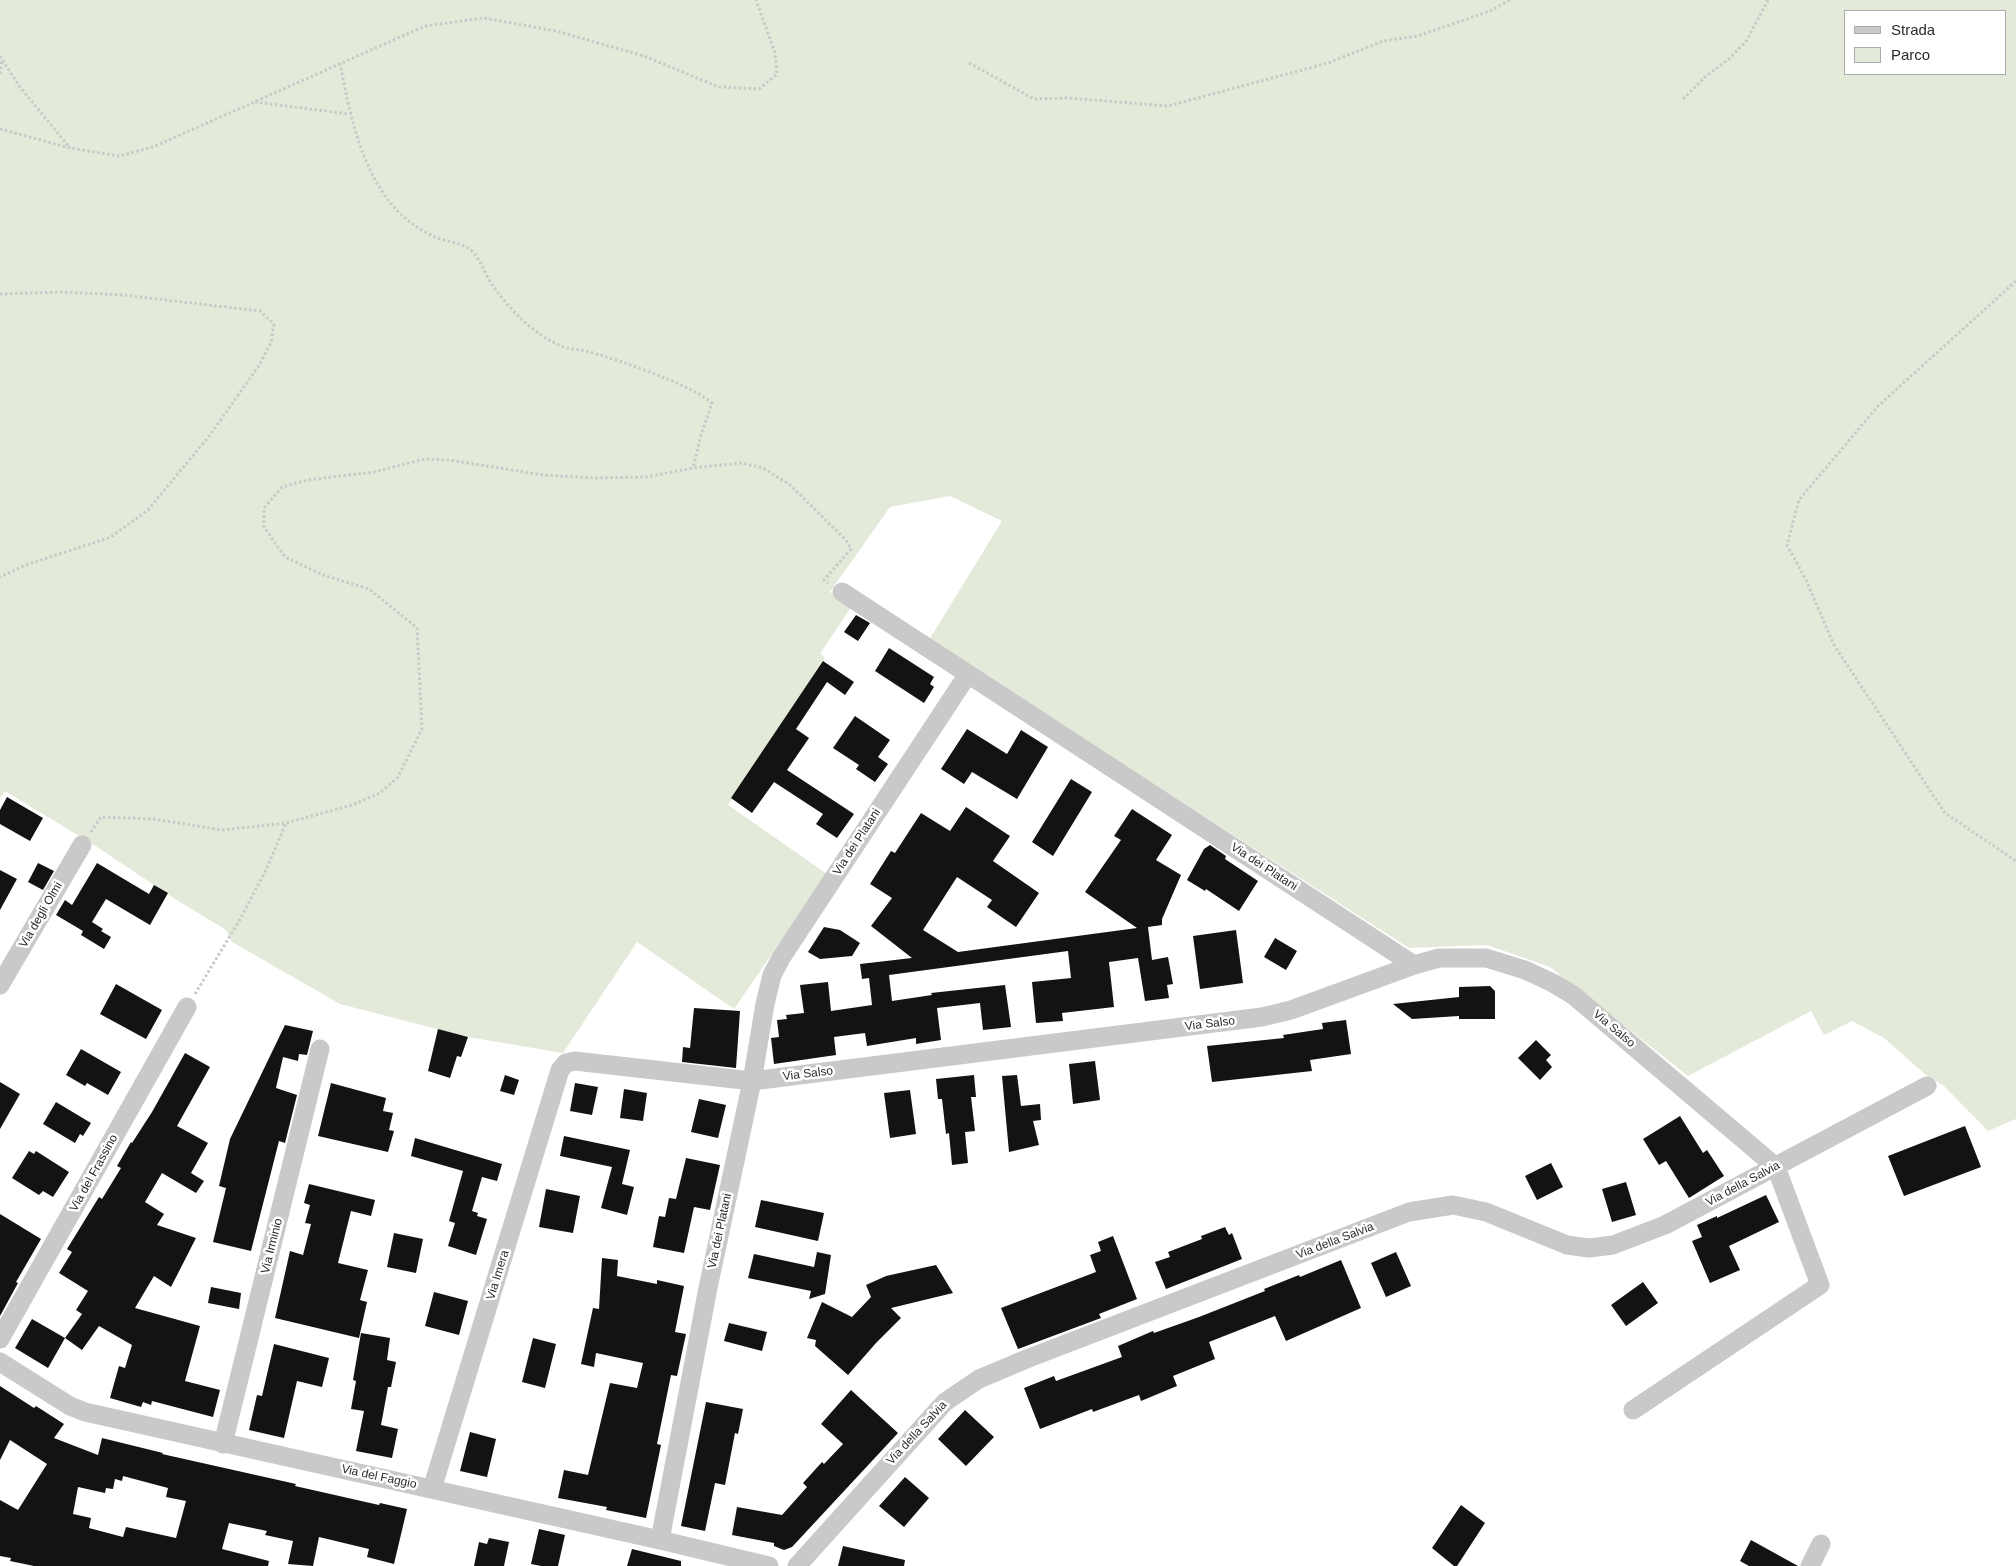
<!DOCTYPE html>
<style>
body{margin:0}
#map{position:relative;width:2016px;height:1566px;overflow:hidden;background:#fff;font-family:Helvetica,sans-serif}
canvas{display:block}
.legend{position:absolute;left:1844px;top:10px;width:162px;height:65px;box-sizing:border-box;background:#fff;border:1px solid #ababab;margin:0;padding:6px 9px;list-style:none;font-size:15px;color:#2c2c2c}
.legend li{display:flex;align-items:center;gap:10px;height:25px}
.legend b{width:25px;border:1px solid #ababab}
</style>
<div id="map">
<canvas width="2016" height="1566"></canvas>
<ul class="legend">
<li><b style="height:6px;background:#c9c9c9"></b>Strada</li>
<li><b style="height:14px;background:#e4ead9"></b>Parco</li>
</ul>
</div>
<script>
const context = document.querySelector('canvas').getContext('2d');
context.lineJoin = 'round';
function fill(path, color) {
  context.fillStyle = color;
  context.fill(path, 'evenodd');
}
function trace(path, color, width, dash) {
  context.strokeStyle = color;
  context.lineWidth = width;
  context.lineCap = dash ? 'butt' : 'round';
  context.setLineDash(dash || []);
  context.stroke(path);
}
function write(font, color, halo, rows, align = 'center') {
  context.font = font + ' Helvetica,sans-serif';
  context.lineWidth = 5;
  context.setLineDash([]);
  context.textBaseline = 'middle';
  context.strokeStyle = halo;
  context.fillStyle = color;
  for (const [text, x, y, turn = 0] of rows) {
    context.save();
    context.translate(x, y);
    context.rotate((+turn || 0) * Math.PI / 180);
    context.textAlign = isNaN(turn) ? turn : align;
    if (halo) context.strokeText(text, 0, 0);
    context.fillText(text, 0, 0);
    context.restore();
  }
}
fill(new Path2D(`
 M0,0h2016v1119l-28,12 -44,-45 -18,-11 -42,-37 -32,-17 -28,14 -13,-24 -123,65 -138,-109 -63,-22 -78,3 -480,-308 73,-119 -52,-25 -60,11 -60,85 21,15 -31,47 5,3 -2,4 -95,144 99,69 -93,135 -97,-67 -74,111 -95,-16 -128,-33 -108,-62 -6,-12 -51,-31 -81,-54 -89,-54 -5,7zM1845,11h160v63h-160z`), '#e4ead9');
fill(new Path2D(`
 M856,615l14,8 -12,18 -14,-9z
 M889,648l45,29 -4,7 4,3 -10,16 -49,-32z
 M823,661l31,21 -9,13 -18,-13 -31,47 13,9 -22,32 67,44 -17,24 -21,-14 7,-10 -49,-32 -22,31 -21,-15z
 M855,716l35,24 -12,17 10,7 -13,18 -19,-13 3,-4 -26,-17z
 M967,729l40,25 14,-24 27,17 -31,52 -45,-27 -8,12 -23,-15z
 M1071,779l21,13 -39,64 -21,-14z
 M7,797l36,21 -13,23 -30,-17v-14z
 M966,807l44,29 -17,25 46,32 -23,34 -29,-20 5,-7 -35,-23 -34,53 35,22 179,-24 -52,-36 36,-52 -7,-4 18,-27 40,26 -16,25 25,15 -19,44v6l-14,2 4,33 16,-3 5,27 -6,1 2,13 -24,3 -7,-43 -29,4 5,45 -52,6 1,8 -27,2 -4,-41 39,-4 -3,-27 -179,24 3,26 40,-6 -1,-2 74,-8 6,42 -28,3 -3,-27 -43,5 4,32 -25,4v-6l-49,8 -2,-13 -31,4 2,18 -62,9 -3,-26 8,-1 -2,-17 10,-1 -1,-4 18,-2 -4,-28 28,-3 3,29 41,-6 -3,-27 -7,1 -2,-15 52,-6 -41,-32 21,-28 -22,-14 21,-33 4,2 26,-40 29,18z
 M1210,845l16,11 -1,3 33,22 -19,30 -33,-22 -1,2 -18,-11 17,-31z
 M38,863l16,8 -11,19 -15,-8z
 M97,863l52,31 5,-9 14,8 -18,32 -44,-26 -14,23 11,7 -2,2 10,6 -7,12 -23,-14 2,-4 -27,-16 9,-15 7,5z
 M0,870l17,9 -17,31z
 M824,927l16,3 20,13 -8,13 -32,3 -12,-7z
 M1236,930l7,53 -43,6 -7,-53z
 M1275,938l22,13 -11,19 -22,-13z
 M116,984l46,26 -16,29 -46,-25z
 M1490,986l5,5v28h-36v-3l-47,3 -19,-15 66,-7v-10z
 M694,1008l46,3 -4,57 -54,-6 1,-15 7,1z
 M1346,1020l5,34 -41,6 2,11 -100,11 -5,-36 77,-8 -1,-3 40,-6 -1,-6z
 M285,1025l28,6 -6,24 -8,-1 -1,7 -15,-4 -7,31 21,7 -12,48 -6,-2 -28,110 -38,-9 13,-54 -7,-2 11,-47z
 M438,1029l30,8 -7,20 -4,-1 -7,22 -22,-7z
 M1536,1040l15,15 -5,5 6,7 -12,13 -22,-22z
 M81,1049l40,23 -13,23 -21,-12 -2,3 -19,-11z
 M185,1053l25,14 -33,59 31,17 -17,30 13,8 -8,12 -34,-20 -17,29 19,12 -7,11 39,13 -25,49 -17,-11 -19,32 65,18 -15,55 35,9 -7,27 -61,-16 -1,4 -8,-3 -2,5 -31,-9 9,-32 6,2 7,-23 -33,-19 -17,24 -17,-12 17,-24 -6,-4 12,-19 -29,-18 13,-21 -5,-3 32,-52 3,2 19,-31 -4,-2 14,-24 1,1 20,-31z
 M1095,1061l5,39 -27,4 -4,-40z
 M505,1075l14,5 -5,15 -14,-4z
 M974,1075l2,22h-5l4,34 -10,1 3,31 -16,2 -3,-32 -3,1 -4,-35h-4l-2,-20z
 M1017,1075l4,31 19,-2 1,16 -8,1 6,24 -30,7 -7,-76z
 M0,1082l20,12 -20,35z
 M331,1083l55,15 -3,13 10,2 -4,17 5,1 -6,21 -70,-16z
 M575,1083l23,4 -6,28 -22,-4z
 M624,1089l23,4 -4,28 -23,-3z
 M910,1090l6,44 -26,4 -6,-45z
 M699,1099l27,6 -8,33 -27,-6z
 M56,1102l35,21 -8,13 -3,-2 -5,9 -32,-19z
 M1680,1116l23,37 4,-3 17,26 -35,22 -23,-37 -7,4 -16,-26z
 M1965,1126l16,41 -77,29 -16,-40z
 M564,1136l66,14 -8,34 12,3 -7,28 -26,-7 11,-41 -52,-11z
 M415,1138l87,26 -5,17 -15,-4 -10,34 6,2 -1,3 10,3 -11,36 -28,-9 7,-23 -6,-2 14,-50 -52,-15z
 M29,1151l5,3 2,-3 33,21 -16,25 -10,-6 -4,4 -27,-17z
 M686,1158l34,7 -10,45 -16,-3 -10,46 -31,-6 6,-31 6,1 4,-19 7,1z
 M1551,1163l12,24 -26,13 -12,-24z
 M1626,1182l10,33 -24,7 -10,-33z
 M309,1184l66,16 -4,16 -20,-5 -13,52 30,7 -8,30 7,2 -8,36 -84,-20 15,-67 13,4 8,-31 -6,-1 5,-18 -6,-2z
 M546,1189l34,7 -7,37 -34,-6z
 M1766,1195l13,27 -50,24 11,24 -30,13 -18,-42 10,-4 -5,-12 20,-9v2z
 M761,1200l63,13 -6,28 -63,-14z
 M0,1214l41,25 -25,43 2,1 -18,33z
 M1225,1227l4,8 3,-2 10,26 -76,30 -11,-27 15,-5 -2,-5 34,-13 -1,-3z
 M394,1233l29,6 -7,34 -29,-6z
 M1113,1236l24,63 -38,15 2,4 -83,31 -17,-41 95,-36 -6,-17 11,-4 -3,-9z
 M817,1252l14,3 -6,39 -16,5 2,-8 -63,-13 6,-24 60,13z
 M1396,1252l15,34 -25,11 -15,-34z
 M602,1258l16,2 -1,16 40,8v-4l27,6 -9,46 11,2 -9,42 -6,-1 -14,69 4,1 -15,73 -40,-8 1,-3 -49,-9 6,-28 24,5 22,-92 27,5 6,-25 -47,-10 -2,14 -13,-3 12,-56 6,1z
 M1341,1260l20,48 -75,33 -11,-25 -66,26 6,17 -42,17 4,10 -36,15 -2,-6 -46,17 -1,-3 -52,20 -16,-41 30,-12 2,5 66,-24 -4,-11 35,-15 1,2 45,-16 66,-26 -1,-2 35,-14 1,2z
 M936,1265l17,28 -62,15 10,10 -25,25 -28,32 -33,-29 1,-6 -9,-2 15,-36 30,15 19,-20 -5,-12 20,-9z
 M1643,1282l15,21 -32,23 -15,-21z
 M211,1287l30,6 -2,16 -31,-6z
 M434,1292l34,9 -9,34 -34,-9z
 M32,1319l33,19 -17,30 -33,-20z
 M729,1323l38,9 -5,19 -38,-10z
 M361,1333l29,5 -3,22 9,2 -5,25h-3l-7,38 17,4 -6,29 -36,-7 8,-40 -13,-2 5,-28 -3,-1z
 M533,1338l23,6 -11,44 -23,-6z
 M274,1344l55,14 -7,29 -25,-6 -13,57 -35,-8 8,-35 5,1z
 M0,1386l34,22 2,-2 28,18 -10,14 44,17 4,-17 61,15 -1,1 134,30 -1,2 84,19 1,-2 27,6 -13,55 -27,-7 2,-8 -50,-12 -6,29 -25,-2 5,-23 -28,-6 2,-4 -38,-8 -7,26 47,12 -1,5h-234l-24,-5 1,-3 -11,-2v-56l18,10 29,-46 -37,-24 -10,20zM123,1476l45,12 -2,9 20,4 -10,37 -50,-11 -3,10 -34,-9 2,-10 -18,-4 5,-27 27,6 1,-5 7,1 2,-10 7,2z
 M851,1390l47,43 -106,114 -8,3 -10,-4v-3l-42,-8 5,-28 45,8 25,-28 -4,-4 19,-21 2,2 19,-20 -22,-20z
 M706,1402l37,7 -5,25 -3,-1 -10,52 -10,-2 -10,48 -24,-5z
 M965,1410l29,27 -28,29 -28,-27z
 M470,1432l26,7 -9,38 -27,-6z
 M905,1477l24,21 -25,29 -25,-21z
 M1461,1505l24,18 -28,43h-3l-22,-18z
 M539,1529l26,6 -7,31h-17l-10,-2z
 M489,1538l20,4 -5,24h-30l5,-24 8,2z
 M1751,1540l47,26h-49l-9,-5z
 M843,1546l62,14 -1,6h-66z
 M632,1549l49,12v5h-54z`), '#131313');
trace(new Path2D(`
 M0,56l19,30 51,62
 M340,63c10,53 24,124 70,159 7,5 16,11 23,14 12,6 29,6 39,15 11,12 11,20 19,32 17,25 42,51 70,63 9,4 20,3 29,6 31,9 100,32 122,51l-11,32 -8,33
 M969,63l65,36 34,-1 100,8 160,-43 55,-22 35,-5 72,-25 20,-11
 M0,74l2,-13
 M1683,99l22,-22 24,-18 18,-19 21,-40
 M255,102l94,12
 M0,129l70,19 49,8 34,-9 272,-121 59,-8 72,13 88,25 75,31 40,2 18,-15 -2,-21 -19,-53
 M2016,281l-138,125 -79,94 -12,45 19,35 28,65 111,168 71,48
 M0,294l62,-2 61,3 137,16 14,13 -3,19 -13,24 -48,68 -62,75 -37,27 -85,28 -26,12
 M91,832l10,-15 53,2 68,11 64,-7 66,-18 28,-12 18,-16 24,-48 -5,-101 -48,-39 -46,-14 -38,-18 -21,-30v-19l18,-21 26,-7 66,-8 51,-13 24,1 94,15 52,3 51,-1 47,-9 49,-5 21,5 27,17 56,55 5,9 -27,31 4,3
 M195,994l44,-73 27,-51 20,-47`), '#c9c9c9', 3, [2.5, 2.5]);
trace(new Path2D(`
 M842,592l126,82
 M0,985l82,-140
 M0,1339l187,-332
 M0,1362l70,44 15,6 575,128 109,26
 M223,1444l97,-395
 M432,1489l128,-419 6,-7 9,-2 177,20 510,-64 29,-7 123,-45 25,-7h47l39,12 28,13 20,12 203,172 44,118 -187,125
 M660,1540l48,-252 44,-207 13,-77 7,-29 9,-17 187,-284 446,291
 M797,1566l148,-164 34,-23 50,-21 380,-146 44,-7 33,7 81,33 22,3 24,-3 52,-20 262,-139
 M1810,1566l11,-22`), '#c9c9c9', 19);
write('12px', '#2c2c2c', '#fff', [
 ["Via dei Platani",857,842,-57],
 ["Via dei Platani",1264,867,33],
 ["Via degli Olmi",41,915,-60],
 ["Via Salso",1210,1024,-7],
 ["Via Salso",1614,1029,40],
 ["Via Salso",808,1074,-7],
 ["Via del Frassino",94,1173,-61],
 ["Via della Salvia",1743,1184,-28],
 ["Via dei Platani",720,1231,-78],
 ["Via della Salvia",1335,1241,-21],
 ["Via Irminio",272,1246,-76],
 ["Via Imera",498,1275,-73],
 ["Via della Salvia",917,1433,-47],
 ["Via del Faggio",379,1477,12]
]);
</script>
